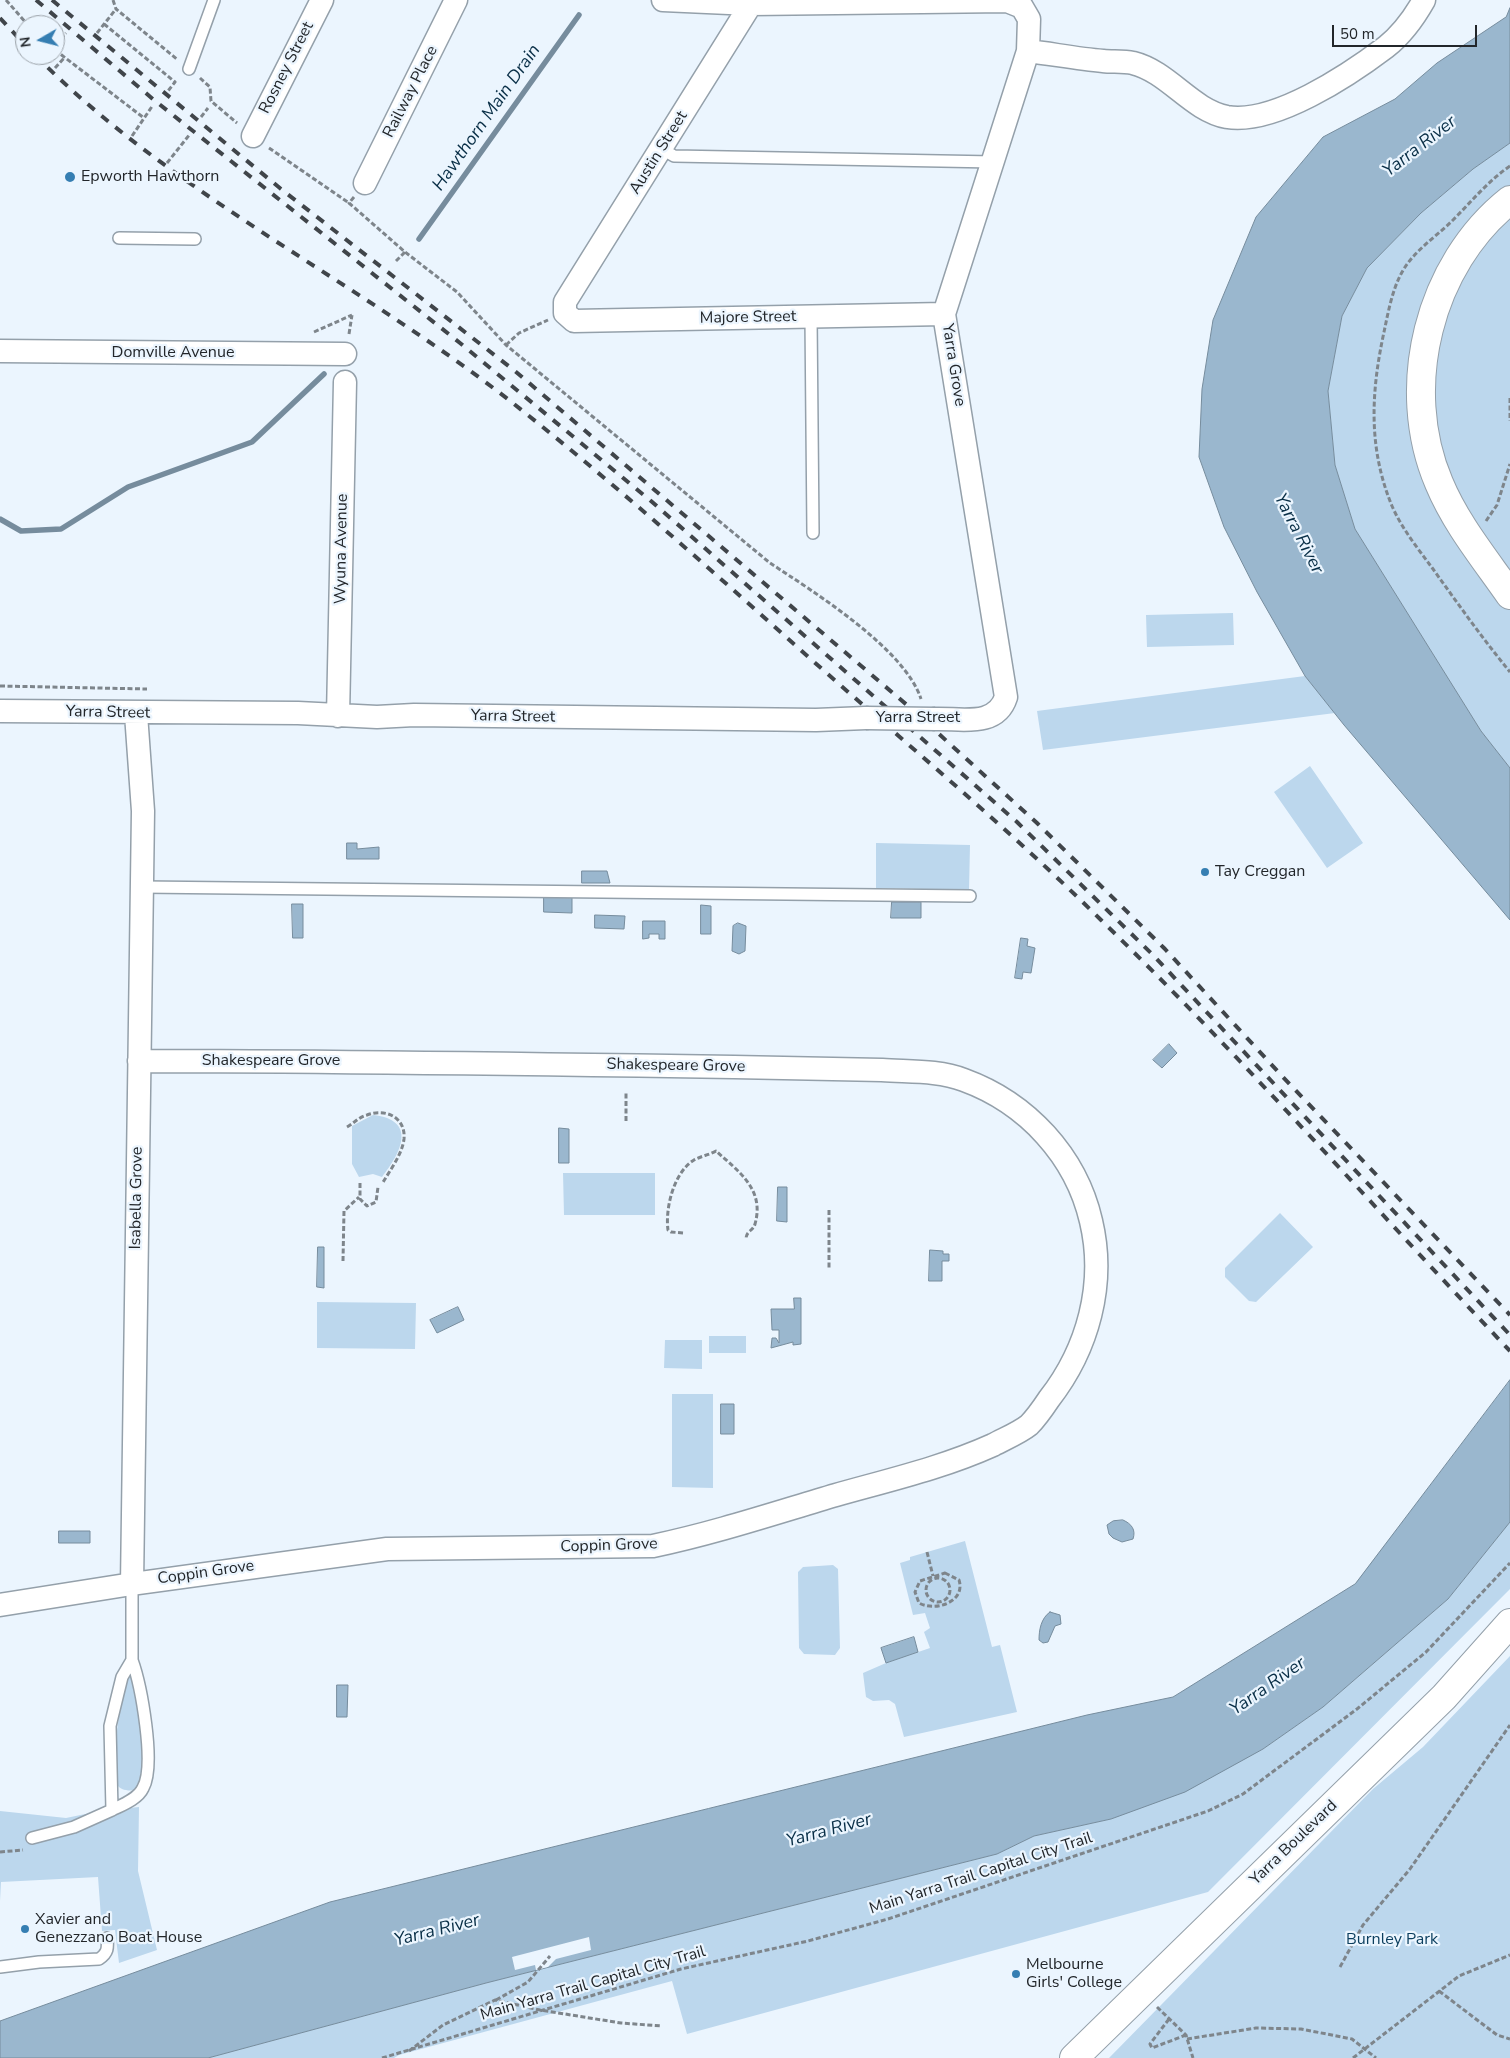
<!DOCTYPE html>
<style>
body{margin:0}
#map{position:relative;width:1510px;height:2058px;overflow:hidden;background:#ebf5fe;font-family:"Nunito Sans",sans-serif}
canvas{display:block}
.north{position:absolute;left:15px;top:15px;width:50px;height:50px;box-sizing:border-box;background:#ebf5fe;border:1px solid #9ba2a9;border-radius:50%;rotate:262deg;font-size:14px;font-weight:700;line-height:20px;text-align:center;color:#22262a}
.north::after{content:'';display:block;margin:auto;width:18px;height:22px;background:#357eb2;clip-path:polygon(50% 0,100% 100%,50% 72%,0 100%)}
.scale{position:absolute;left:1332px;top:25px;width:145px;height:22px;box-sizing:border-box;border:2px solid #22262a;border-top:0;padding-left:6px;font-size:15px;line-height:18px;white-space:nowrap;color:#22262a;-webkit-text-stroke:4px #ebf5fe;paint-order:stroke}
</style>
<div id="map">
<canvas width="1510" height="2058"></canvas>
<div class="north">N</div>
<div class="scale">50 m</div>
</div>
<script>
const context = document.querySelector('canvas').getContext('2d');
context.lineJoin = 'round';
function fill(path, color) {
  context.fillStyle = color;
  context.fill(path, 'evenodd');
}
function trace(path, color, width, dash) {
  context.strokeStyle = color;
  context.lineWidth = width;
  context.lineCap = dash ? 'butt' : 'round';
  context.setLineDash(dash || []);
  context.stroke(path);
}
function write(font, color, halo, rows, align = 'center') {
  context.font = font + ' "Nunito Sans",sans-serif';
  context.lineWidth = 4.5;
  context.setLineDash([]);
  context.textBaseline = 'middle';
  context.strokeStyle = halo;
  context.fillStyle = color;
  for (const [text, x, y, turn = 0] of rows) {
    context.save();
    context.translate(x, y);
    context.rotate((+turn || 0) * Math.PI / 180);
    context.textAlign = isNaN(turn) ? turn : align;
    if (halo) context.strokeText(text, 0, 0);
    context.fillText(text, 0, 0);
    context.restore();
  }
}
fill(new Path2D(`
 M1510,143v625l-29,-37 -126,-202 -20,-64 -7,-74 14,-75 25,-48 54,-55 52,-44z
 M1233,613l1,32 -87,2 -1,-32z
 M1305,676l30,37 -292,37 -6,-39z
 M1310,766l53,77 -36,25 -53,-76z
 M876,843l94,2 -1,45 -93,-2z
 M373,1115c45,5 28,38 9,62l-9,-3 -14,3 -7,-13v-38z
 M563,1173h92v42h-91z
 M1280,1213l33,34 -57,55 -7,-1 -24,-24v-9z
 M317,1302l99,1 -1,46 -98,-1z
 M709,1336h37v17h-37z
 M665,1340h37v29l-38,-1z
 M672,1394h41v94l-41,-1z
 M1510,1522v67l-302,303 -521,142 -15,-53 -273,74 -5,3h-186l278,-75 511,-129 37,-18 77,-17 152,-70 60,-42 125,-108z
 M965,1541l27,106 8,-2 17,67 -113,25 -9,-33 -6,-4 -16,1 -7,-4 -3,-24 23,-10 44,-15 -6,-16 6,-4 -5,-15 -12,2 -13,-52 10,-3v-3z
 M833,1565l5,4 2,79 -5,7 -31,-1 -5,-6 -1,-76 5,-5z
 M1510,1656v402h-401l264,-269 50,-42z
 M130,1675l3,1c7,38 18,76 3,114 -7,1 -16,1 -20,-7 -6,-14 5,-96 14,-108z
 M139,1807l-1,64 19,79 -38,13 -4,-33 -13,1 -4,-54 -97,5 -1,19v-90l66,7 34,-7z`), '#bcd7ed');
const water = new Path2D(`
 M1510,8v135l-37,26 -52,44 -54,55 -25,48 -14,75 7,74 20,64 126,202 29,37v152l-166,-195 -39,-49 -48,-84 -33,-65 -25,-70 3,-68 11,-69 43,-103 67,-80 72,-38 42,-36 69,-46z
 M347,843h10v6l22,-2v12h-32z
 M582,871h25l3,12h-28z
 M544,897h28v16l-28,-1z
 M892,902h29v16h-30z
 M292,904h11v34h-10z
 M701,905l10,1v28h-10z
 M595,915l30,1 -1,13 -29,-1z
 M643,921h22v18h-6v-5h-10v4l-6,1z
 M738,923l8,3 -1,25 -6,3 -7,-3 1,-25z
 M1021,938l7,1 -1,7 8,2 -4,25 -8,-1 -1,7 -7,-1z
 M1169,1044l8,9 -15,15 -9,-8z
 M559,1128l10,1v34h-10z
 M778,1187h9v35l-10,-1z
 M318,1247h6v41l-7,-1z
 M930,1250l13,1v3h6v7h-7v20h-13z
 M794,1298h7v46l-8,1v-3l-22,6 1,-10h4l3,5v-13h-7l-1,-21h23z
 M458,1307l6,13 -27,13 -7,-13z
 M1510,1380v142l-62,77 -125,108 -60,42 -78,43 -74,27 -77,17 -37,18 -511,129 -278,75h-208v-37l330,-119 757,-187 86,-18 182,-113z
 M721,1404h13v30h-13z
 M1123,1520c9,4 13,10 10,19l-11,3 -9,-4 -4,-4 -2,-9 6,-4z
 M59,1531h31v12h-31z
 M1050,1612l10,3 1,9 -6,2 -7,16 -5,1 -4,-3c0,-10 2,-22 11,-28z
 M914,1637l4,15 -32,11 -5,-15z
 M337,1685h11l-1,32h-10z`);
fill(water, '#9ab7ce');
trace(water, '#768c9d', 1);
fill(new Path2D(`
 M589,1937l2,13 -35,9 -8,8 -12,3 -1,-5 -20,5 -3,-13z`), '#ebf5fe');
trace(new Path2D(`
 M419,239l160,-224
 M0,519l21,12 40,-2 67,-42 124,-45 72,-68`), '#768c9d', 5.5);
const lane = new Path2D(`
 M189,69l25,-69
 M662,149l12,7 320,6
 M119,238l76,1
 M811,317l2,216
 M142,887l828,9
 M112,1810c10,-5 26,-11 31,-22 13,-23 -2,-103 -11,-128
 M32,1838l42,-11 38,-17 -2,-84 12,-49 10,-17v-76
 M0,1967l39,-5 60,-3c9,-6 9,-11 8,-21`);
const street = new Path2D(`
 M663,0l88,4 256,-3 15,6 7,12 -1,32 -84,263 62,383c-10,31 -45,21 -71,22
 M751,4l-186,298v11l9,8 370,-7
 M1028,51c25,3 50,8 75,10 9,1 20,0 30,2 36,9 58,47 94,54 47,8 122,-42 159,-70 15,-12 29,-31 38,-47
 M253,136l69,-136
 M365,183l91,-183
 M0,351l345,3
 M0,711l298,2 79,4 37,-2 402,5 50,-2
 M338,716l7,-334
 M132,1584l11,-773 -7,-97
 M0,1605l132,-21 255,-35 266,-3c62,-13 122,-33 183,-51 53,-15 106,-27 157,-50 11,-6 26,-12 36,-20 7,-7 14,-17 20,-26 39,-50 57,-115 42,-178 -15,-65 -64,-118 -127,-141 -26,-10 -55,-8 -82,-10 -49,-1 -99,-2 -148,-3 -198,-3 -396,-6 -595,-6`);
const secondary = new Path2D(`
 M1510,200c-81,64 -112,187 -71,283 17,41 46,76 71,112
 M1074,2058l370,-361 66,-74`);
trace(lane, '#94a0aa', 14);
trace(street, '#94a0aa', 25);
trace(secondary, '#94a0aa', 30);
trace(new Path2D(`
 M6,0l22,25
 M113,0l3,9 62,51
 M104,24l71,58 -7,9
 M97,33l19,-24
 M55,44l11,-11
 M55,50l89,68
 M55,68l10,-11
 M200,78l10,9 1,14 26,22
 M201,117l7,-9
 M132,136l21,-31
 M269,148l80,55
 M167,163l23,-29
 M1510,166c-22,15 -38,35 -57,54 -18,18 -40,31 -52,54 -9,17 -13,39 -17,58 -13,60 -16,116 8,174 10,23 27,44 41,63 25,35 50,70 77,103
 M354,197l-5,6 56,49 52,40 49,53 264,218c44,29 135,86 151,136
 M396,261l9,-9
 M314,332l38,-17
 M349,334l3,-19
 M506,345l13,-12 29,-13
 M1510,398v23
 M1486,521l11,-16 13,-41
 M0,686l147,3
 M626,1121v-28
 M347,1127c7,-4 12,-10 20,-12 18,-7 39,2 37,24 -2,16 -14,31 -22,45
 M360,1183v16l7,7 9,-4 2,-15
 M829,1210v59
 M683,1233l-12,-1 -3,-2c-3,-22 6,-58 26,-70 7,-4 15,-5 22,-9 22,20 49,38 39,73 -2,7 -9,7 -9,15
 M343,1261l1,-50 15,-14
 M927,1552l6,24
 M945,1573l14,7c7,22 -24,32 -40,23l-4,-11 5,-11z
 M926 1590a12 12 0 1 1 24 0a12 12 0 1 1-24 0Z
 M0,1852l23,-2
 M1340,1967l23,-42 47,-56 100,-144
 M1439,1991l58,44 13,4
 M496,2000l32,-18 22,-26
 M1157,2007l29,28 7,23
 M1169,2019l-19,25 2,4 34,-13
 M1187,2039l69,-11 45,1 51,10 24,19
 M409,2051l34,-26 52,-25 45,10 81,13 41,3
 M382,2058l299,-89 127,-28 80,-22 320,-108 35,-17 114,-85 69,-57 84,-89
 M1353,2058l106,-82 51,-21`), '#7e858b', 3, [5, 2.5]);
trace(lane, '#fff', 11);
trace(street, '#fff', 22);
trace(secondary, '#fff', 28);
trace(new Path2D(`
 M36,0l118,100 306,243 191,158 366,321 136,133 357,380
 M52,0l229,189 234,182 392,334 130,118 128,126 117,127 228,239
 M0,18l25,27
 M35,55c141,142 323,226 479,349 106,84 207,175 308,265 94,83 190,163 279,251 142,138 273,288 409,431`), '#40454a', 4, [9, 9]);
const streetBridge = new Path2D(`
 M866,718l69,1`);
trace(streetBridge, '#94a0aa', 25, []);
trace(streetBridge, '#fff', 22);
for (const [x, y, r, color] of [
 [70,177,6,"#357eb2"],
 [1205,872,5,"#357eb2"],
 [25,1929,5,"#357eb2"],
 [1016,1974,5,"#357eb2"]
]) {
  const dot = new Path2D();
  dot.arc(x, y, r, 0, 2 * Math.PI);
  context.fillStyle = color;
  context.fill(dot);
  trace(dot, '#ebf5fe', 2);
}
write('16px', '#22262a', '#ebf5fe', [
 ["Rosney Street",287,68,-63],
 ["Railway Place",411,92,-63],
 ["Austin Street",659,153,-58],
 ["Majore Street",748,318,-1],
 ["Domville Avenue",173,353],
 ["Yarra Grove",953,365,81],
 ["Wyuna Avenue",342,549,-89],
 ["Yarra Street",108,713,1],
 ["Yarra Street",513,717,1],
 ["Yarra Street",918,718],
 ["Shakespeare Grove",271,1061],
 ["Shakespeare Grove",676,1066,1],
 ["Isabella Grove",137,1198,-89],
 ["Coppin Grove",609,1546,-2],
 ["Coppin Grove",206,1573,-8],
 ["Yarra Boulevard",1294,1843,-44],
 ["Main Yarra Trail Capital City Trail",981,1874,-18],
 ["Main Yarra Trail Capital City Trail",593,1984,-16]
]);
write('16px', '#22262a', '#ebf5fe', [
 ["Epworth Hawthorn",81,177],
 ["Tay Creggan",1215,872],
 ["Xavier and",35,1920],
 ["Genezzano Boat House",35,1938],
 ["Melbourne",1026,1965],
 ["Girls' College",1026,1983]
], 'left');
write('16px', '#0b3e5e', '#ebf5fe', [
 ["Burnley Park",1392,1940]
]);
write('italic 18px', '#082e46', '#ebf5fe', [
 ["Hawthorn Main Drain",487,118,-55],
 ["Yarra River",1420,147,-38],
 ["Yarra River",1298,534,63],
 ["Yarra River",1268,1687,-35],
 ["Yarra River",829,1831,-15],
 ["Yarra River",437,1931,-14]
]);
</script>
